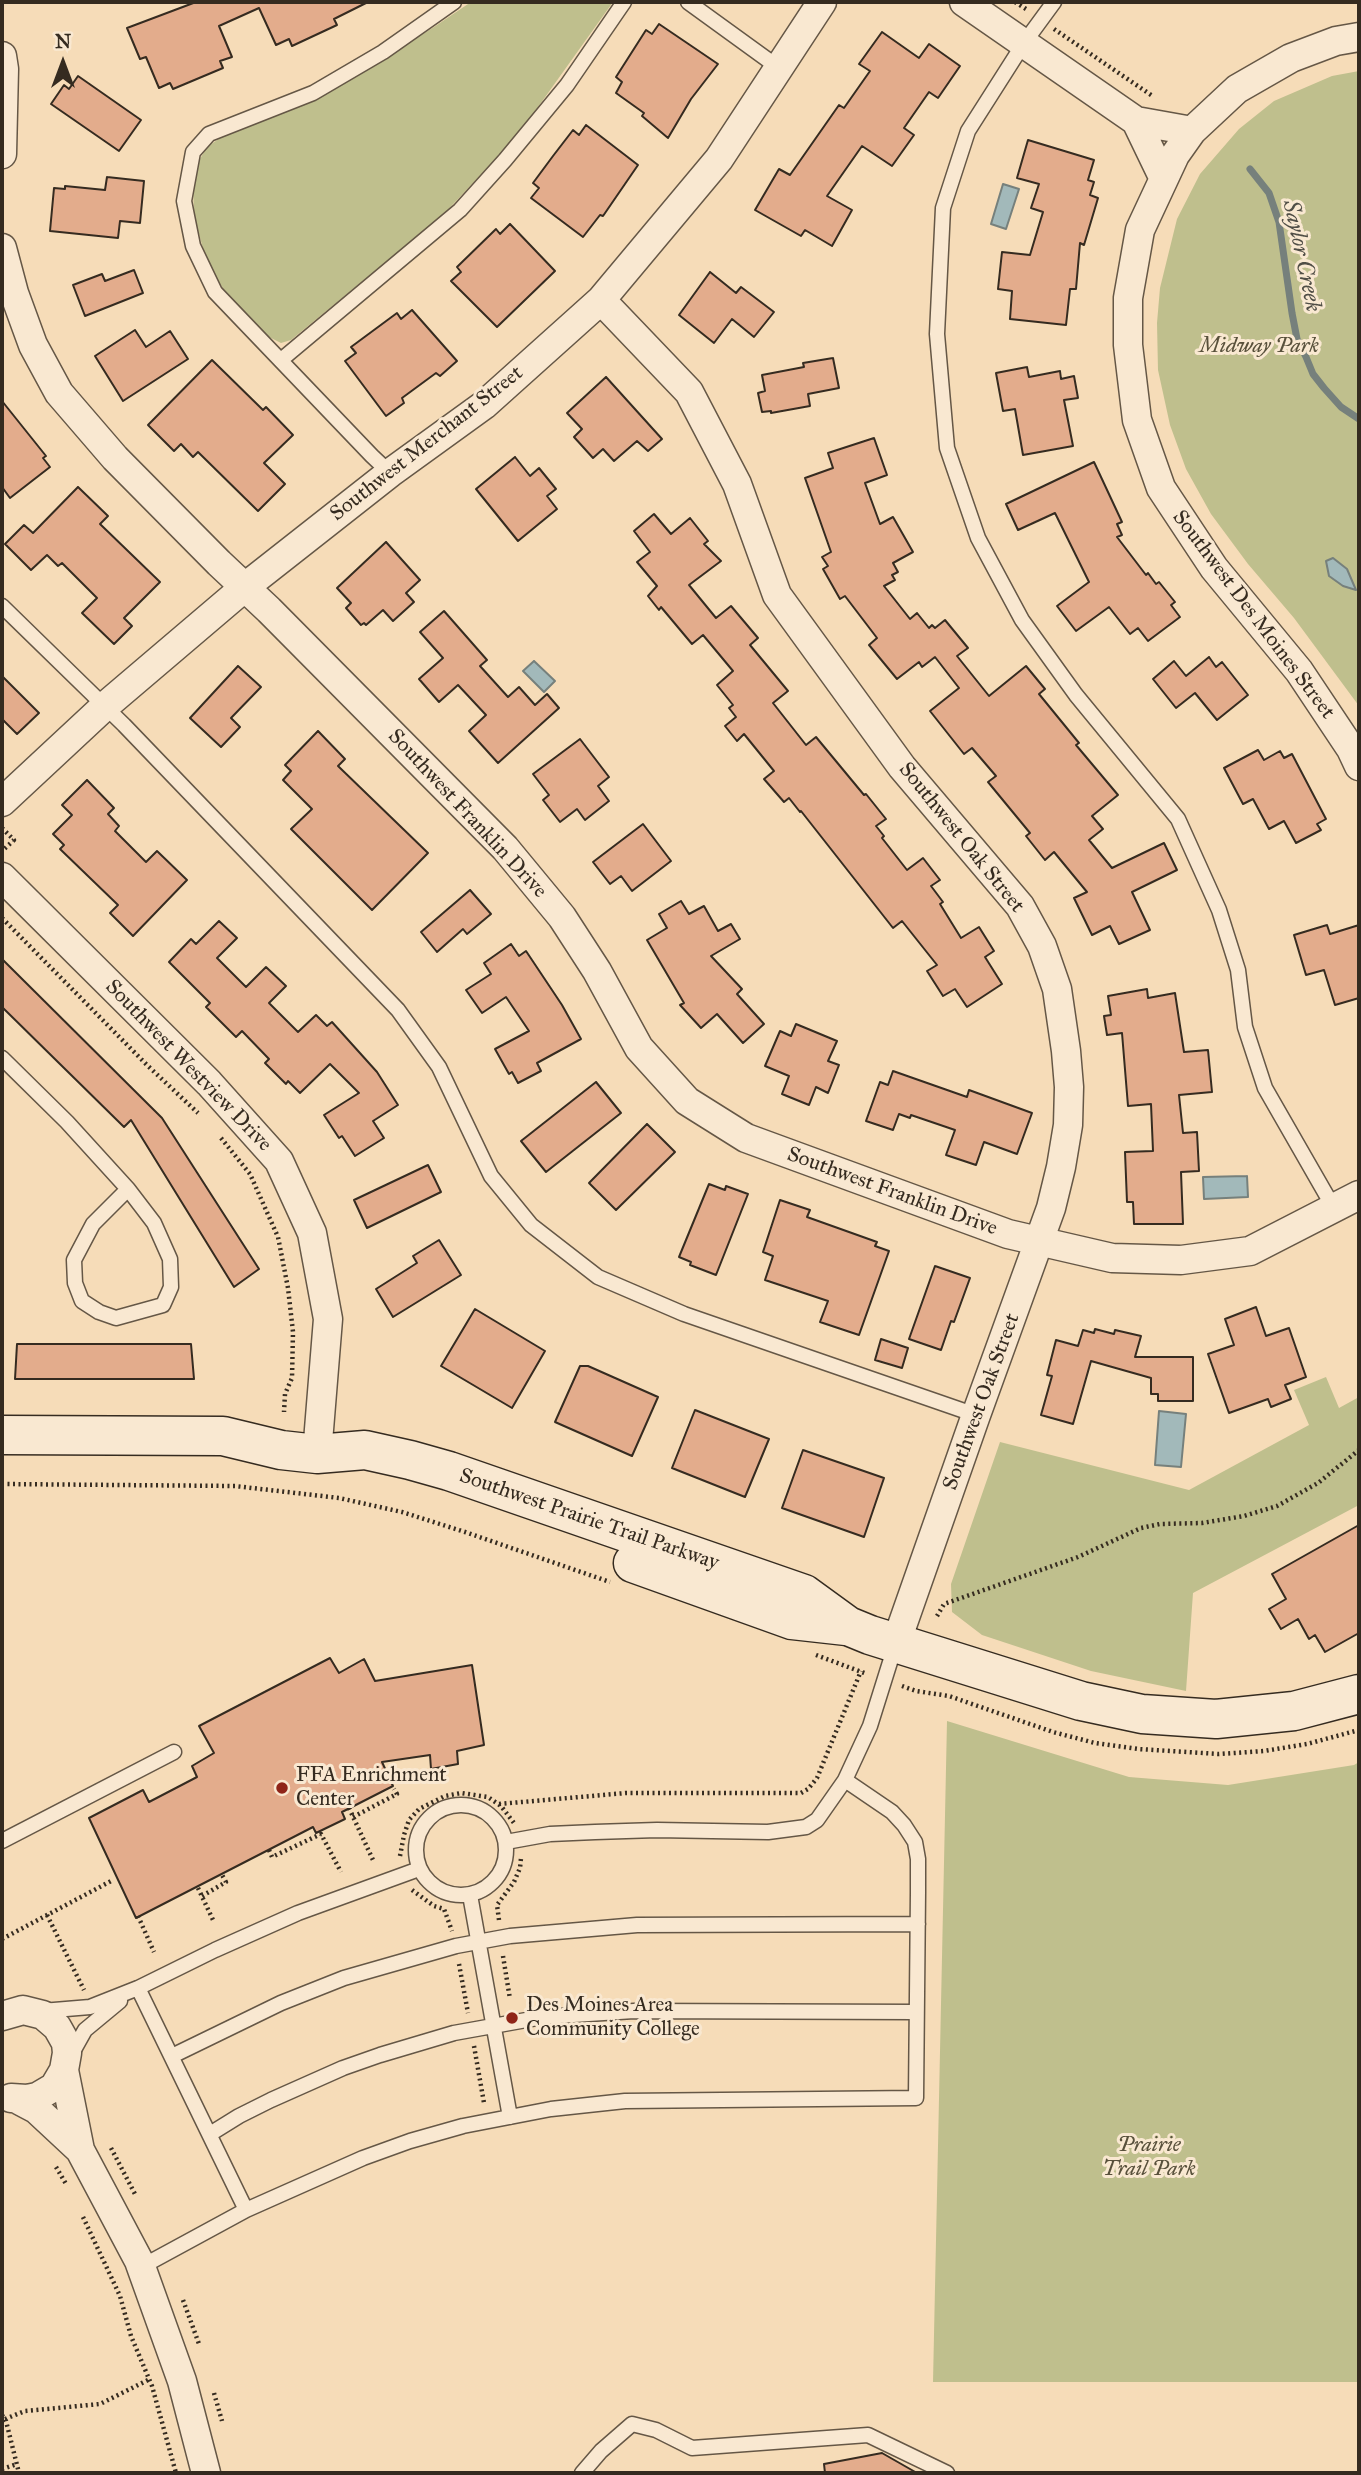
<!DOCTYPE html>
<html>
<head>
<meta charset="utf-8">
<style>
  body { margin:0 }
  #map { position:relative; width:1361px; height:2475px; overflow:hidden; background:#f6dcb8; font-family:"IM FELL Great Primer",serif }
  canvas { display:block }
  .frame { position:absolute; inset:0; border:4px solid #352b20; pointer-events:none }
  .north { position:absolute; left:28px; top:28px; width:70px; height:70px; -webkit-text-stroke:5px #f9e8d1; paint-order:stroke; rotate:0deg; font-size:19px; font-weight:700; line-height:28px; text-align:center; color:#352b20 }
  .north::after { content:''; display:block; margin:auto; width:24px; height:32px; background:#352b20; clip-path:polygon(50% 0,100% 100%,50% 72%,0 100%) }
</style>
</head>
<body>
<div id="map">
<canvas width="1361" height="2475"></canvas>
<div class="frame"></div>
<div class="north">N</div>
</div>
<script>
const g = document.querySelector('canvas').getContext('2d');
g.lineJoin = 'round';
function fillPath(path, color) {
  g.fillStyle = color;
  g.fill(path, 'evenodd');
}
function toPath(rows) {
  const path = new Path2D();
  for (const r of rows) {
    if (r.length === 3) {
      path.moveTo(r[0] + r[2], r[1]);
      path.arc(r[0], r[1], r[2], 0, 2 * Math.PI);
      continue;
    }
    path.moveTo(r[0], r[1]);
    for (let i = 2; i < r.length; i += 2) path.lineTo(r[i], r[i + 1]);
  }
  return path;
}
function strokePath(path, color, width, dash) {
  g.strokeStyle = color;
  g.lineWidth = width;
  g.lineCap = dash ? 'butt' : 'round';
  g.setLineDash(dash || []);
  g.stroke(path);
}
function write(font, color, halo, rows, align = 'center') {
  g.font = font + ' "IM FELL Great Primer",serif';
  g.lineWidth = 6;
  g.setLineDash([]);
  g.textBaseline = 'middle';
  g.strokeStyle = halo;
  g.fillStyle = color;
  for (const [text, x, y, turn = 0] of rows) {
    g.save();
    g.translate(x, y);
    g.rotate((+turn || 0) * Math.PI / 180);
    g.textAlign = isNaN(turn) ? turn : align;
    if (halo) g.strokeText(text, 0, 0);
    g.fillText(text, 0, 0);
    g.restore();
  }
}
fillPath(toPath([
  [471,2,613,2,518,135,443,215,291,340,281,343,269,337,228,296,213,273,204,252,194,216,193,185,197,164,207,147,223,136,323,96,434,27],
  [1359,71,1359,706,1294,618,1248,564,1211,514,1186,469,1170,425,1158,370,1157,323,1160,288,1177,219,1200,174,1239,129,1274,101,1332,76],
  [1326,1377,1339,1408,1359,1397,1359,1505,1193,1593,1186,1691,1091,1671,982,1635,952,1612,951,1584,1000,1442,1189,1490,1309,1425,1294,1390],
  [947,1721,1129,1777,1228,1785,1354,1765,1359,1762,1359,2382,933,2382]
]), '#bfbf8d');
const water = toPath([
  [1003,184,1019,189,1006,229,991,224,1003,184],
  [1333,558,1347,569,1356,590,1343,586,1329,576,1326,561,1333,558],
  [534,661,555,681,544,692,523,671,534,661],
  [1247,1176,1248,1197,1204,1199,1203,1177,1247,1176],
  [1159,1411,1186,1414,1181,1467,1155,1465,1159,1411]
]);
fillPath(water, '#a2b9ba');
strokePath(water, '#76807c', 2);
strokePath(toPath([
  [1250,169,1269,193,1279,222,1292,313,1297,339,1306,357,1313,374,1324,388,1341,407,1359,419]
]), '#76807c', 7);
const building = toPath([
  [196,2,368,2,334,19,337,25,292,46,289,39,276,45,259,8,219,26,232,57,220,61,223,68,173,89,170,83,159,88,146,57,140,59,127,28,196,2],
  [659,24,718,64,691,99,668,138,642,116,644,113,616,93,622,82,616,77,646,30,652,34,659,24],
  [882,32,919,58,929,44,960,66,938,98,929,92,904,128,914,135,892,166,862,146,827,196,852,210,832,246,805,230,801,236,755,210,779,169,790,175,839,105,844,108,870,71,859,64,882,32],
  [78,76,141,120,119,151,51,104,64,85,69,89,78,76],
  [586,125,638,165,603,216,600,215,583,237,531,198,539,188,533,183,553,156,573,130,579,135,586,125],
  [1028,140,1094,160,1088,180,1094,182,1090,195,1098,198,1084,245,1080,243,1076,289,1070,289,1066,325,1010,319,1012,291,998,289,1002,252,1030,255,1043,212,1031,208,1039,184,1017,178,1028,140],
  [107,177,144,181,140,223,120,221,118,238,50,231,54,188,65,189,65,186,105,190,107,177],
  [510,224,555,271,497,327,451,281,461,272,457,267,496,229,500,234,510,224],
  [134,270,143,293,85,316,73,285,102,274,105,281,134,270],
  [710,272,736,293,741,287,774,312,754,337,732,319,714,343,679,315,710,272],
  [412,310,457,361,440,376,436,373,402,398,404,403,386,416,345,361,356,353,351,347,397,313,401,319,412,310],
  [135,330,146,347,170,331,188,359,123,401,95,356,135,330],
  [833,358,839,388,808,394,810,406,771,413,771,411,762,412,758,393,765,391,762,375,804,367,803,363,833,358],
  [212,360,263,410,266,407,293,435,264,463,285,484,258,511,198,452,193,457,181,444,174,451,148,425,212,360],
  [1027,367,1029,377,1060,371,1061,379,1074,376,1078,398,1064,400,1073,446,1023,455,1015,409,1003,411,996,373,1027,367],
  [606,377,662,439,648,451,637,441,614,461,603,449,593,458,574,437,582,429,567,413,606,377],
  [2,401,46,456,43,458,50,467,10,498,2,487,2,401],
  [874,438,887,475,865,483,880,524,893,517,913,552,893,563,898,572,892,575,895,580,884,586,910,619,917,613,929,628,932,625,935,628,945,620,968,648,957,656,989,696,1026,666,1045,689,1039,694,1079,743,1076,745,1118,795,1092,816,1103,829,1089,840,1112,868,1164,843,1177,870,1132,892,1150,930,1119,944,1110,926,1092,935,1074,898,1087,892,1054,852,1045,860,1026,836,1030,833,988,782,996,776,972,748,964,754,930,711,959,688,935,657,922,667,919,662,897,679,869,645,877,638,845,596,840,599,823,569,828,566,822,557,831,552,805,478,833,468,828,453,874,438],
  [515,457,530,476,539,468,556,489,547,496,557,509,518,541,476,489,515,457],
  [1094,462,1122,522,1117,524,1122,535,1117,537,1146,575,1148,573,1156,584,1159,582,1175,602,1171,605,1180,617,1148,641,1138,628,1130,634,1109,607,1076,631,1057,606,1089,582,1055,513,1018,530,1006,504,1094,462],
  [78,487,108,516,100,524,160,582,124,618,132,626,114,644,82,613,97,598,62,563,58,566,47,555,31,570,5,544,24,525,33,533,78,487],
  [654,514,671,534,690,518,708,541,704,544,721,561,689,585,716,618,731,606,758,638,750,645,788,691,773,703,806,745,816,737,864,795,866,794,886,819,876,826,884,836,882,838,907,870,923,858,940,880,931,886,943,902,940,904,961,938,979,927,994,951,985,957,1002,984,967,1007,955,989,943,996,927,971,937,965,902,921,893,928,801,811,800,812,789,798,784,802,764,779,774,771,744,734,737,741,725,726,736,717,729,708,733,705,717,685,733,671,703,635,692,644,661,607,659,610,648,596,657,586,637,562,650,552,634,531,654,514],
  [386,542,420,580,406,593,414,602,393,621,383,610,366,625,364,623,361,625,346,608,351,603,337,588,386,542],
  [444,611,487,660,480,666,508,697,519,687,535,705,547,694,559,708,498,763,469,731,486,715,458,685,439,702,419,679,443,658,420,632,444,611],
  [1209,657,1216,667,1222,662,1248,695,1217,720,1195,693,1176,708,1153,679,1174,661,1186,676,1209,657],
  [238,666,261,687,231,718,240,727,221,747,190,718,238,666],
  [2,676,39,713,17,734,2,719,2,676],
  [318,731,345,759,338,766,428,853,372,910,291,829,312,809,283,780,291,771,285,765,318,731],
  [580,739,609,777,598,786,609,801,585,820,577,809,560,822,543,800,549,795,533,774,580,739],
  [1258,750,1264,760,1280,751,1284,758,1292,754,1326,819,1317,824,1321,830,1296,843,1284,821,1269,829,1253,799,1243,804,1224,768,1258,750],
  [87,780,114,808,108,814,119,826,115,831,146,862,157,851,187,880,133,936,110,913,118,905,60,849,64,845,53,834,72,815,62,805,87,780],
  [643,824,671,861,632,891,621,876,610,884,593,862,643,824],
  [470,890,491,914,467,934,463,929,437,952,421,932,470,890],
  [681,901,689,914,704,906,718,931,731,924,740,939,711,956,742,989,737,994,764,1024,743,1043,717,1014,701,1028,680,1005,684,1003,647,940,667,928,659,914,681,901],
  [219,921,237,938,217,958,246,987,266,967,286,986,269,1003,298,1032,316,1015,327,1026,332,1022,377,1072,398,1105,373,1121,384,1138,355,1156,342,1136,339,1138,324,1115,359,1093,330,1064,300,1093,288,1081,286,1084,265,1063,269,1059,242,1031,236,1037,206,1007,210,1003,169,962,191,939,196,944,219,921],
  [1327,925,1330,934,1359,925,1359,998,1335,1005,1324,970,1306,975,1294,935,1327,925],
  [511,944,519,956,526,951,562,1005,581,1039,537,1063,541,1071,518,1083,512,1072,509,1074,495,1049,529,1031,506,997,482,1013,466,990,491,974,484,963,511,944],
  [2,959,162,1118,259,1269,234,1287,131,1120,124,1127,2,1007,2,959],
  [1147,989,1148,998,1175,993,1184,1052,1208,1050,1212,1092,1179,1095,1183,1133,1197,1132,1199,1171,1181,1172,1183,1224,1134,1224,1133,1202,1127,1202,1125,1152,1153,1151,1151,1104,1128,1106,1122,1033,1107,1035,1104,1016,1111,1015,1108,996,1147,989],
  [796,1024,837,1041,828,1061,839,1065,828,1093,816,1087,809,1105,782,1094,789,1076,765,1066,780,1031,791,1036,796,1024],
  [893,1071,967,1097,969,1090,1032,1113,1017,1154,984,1142,976,1165,946,1155,955,1130,911,1115,910,1118,899,1114,893,1130,866,1121,880,1082,888,1085,893,1071],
  [596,1082,621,1113,546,1172,521,1141,596,1082],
  [647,1124,675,1152,616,1210,589,1183,647,1124],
  [428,1165,441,1192,367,1228,354,1200,428,1165],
  [709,1184,725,1190,726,1186,748,1194,716,1275,690,1265,691,1262,679,1257,709,1184],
  [780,1200,810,1210,807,1217,877,1242,875,1246,889,1251,859,1335,820,1322,828,1301,765,1280,773,1256,763,1252,780,1200],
  [439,1240,461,1275,393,1317,376,1289,417,1263,413,1256,439,1240],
  [935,1266,970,1278,954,1322,951,1321,941,1350,909,1339,935,1266],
  [1256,1307,1266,1336,1289,1328,1306,1377,1285,1385,1291,1399,1271,1407,1268,1399,1229,1413,1208,1354,1234,1345,1225,1319,1256,1307],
  [475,1309,545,1351,512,1408,441,1366,475,1309],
  [1095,1329,1114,1334,1115,1330,1141,1336,1135,1357,1193,1357,1193,1401,1158,1401,1158,1394,1151,1394,1151,1378,1091,1361,1073,1424,1041,1415,1052,1376,1047,1375,1056,1340,1078,1346,1083,1330,1094,1333,1095,1329],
  [881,1339,908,1348,902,1368,875,1360,881,1339],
  [17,1344,191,1344,194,1379,15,1379,17,1344],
  [580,1366,588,1366,658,1397,632,1456,555,1422,580,1366],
  [695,1410,769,1439,745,1497,672,1468,695,1410],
  [803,1450,884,1478,864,1537,782,1508,803,1450],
  [1359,1525,1359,1633,1325,1652,1315,1635,1309,1639,1298,1619,1281,1629,1269,1609,1286,1599,1272,1574,1359,1525],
  [330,1658,339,1673,364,1659,375,1681,472,1665,484,1745,457,1751,458,1764,431,1769,430,1755,382,1762,393,1786,342,1812,345,1819,316,1833,313,1827,136,1918,89,1818,143,1790,149,1802,197,1777,192,1766,214,1753,199,1726,330,1658],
  [882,2453,917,2473,825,2473,824,2464,882,2453]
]);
fillPath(building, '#e3ac8c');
strokePath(building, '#352b20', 2);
const lane = toPath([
  [688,2,779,68],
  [1054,2,1024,43,968,131,943,208,937,334,947,448,978,538,1022,620,1076,695,1178,819,1219,910,1238,970,1245,1027,1265,1088,1335,1210],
  [281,360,460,210,505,160,567,85,624,2],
  [390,473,372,456,215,292,193,246,184,201,193,152,209,134,313,93,383,52,454,2],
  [2,606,124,725,398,1010,439,1067,491,1176,531,1225,598,1277,684,1314,976,1415],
  [2,1058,67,1122,128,1189,154,1223,170,1259,171,1287,163,1305,116,1318,99,1312,82,1301,75,1283,74,1260,93,1224,128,1189],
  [461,1850,45],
  [2,1841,174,1752],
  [506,1842,550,1834,595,1832,657,1830,768,1832,806,1827,817,1820,845,1780,870,1726,896,1643],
  [470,1895,510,2117],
  [138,1988,246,2210,363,2158,410,2141,463,2126,551,2109,625,2101,916,2098,918,1892,918,1859,915,1842,904,1825,892,1812,845,1780],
  [42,2011,90,2007,138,1988,215,1950,298,1913,419,1869],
  [71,2055,85,2030,120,2001],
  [172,2056,281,2003,344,1978,456,1946,510,1936,637,1925,918,1924],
  [210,2134,239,2116,271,2100,343,2068,380,2055,454,2033,543,2017,634,2011,916,2012],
  [141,2267,246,2210],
  [582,2473,601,2451,632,2424,656,2430,692,2448,868,2435,947,2473]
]);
const street = toPath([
  [964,2,1136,121],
  [1359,37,1336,41,1291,58,1237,89,1192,131,1175,155,1140,230,1128,298,1128,345,1137,420,1161,488,1214,568,1299,671,1351,749,1359,766],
  [2,56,4,69,2,154],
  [1163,177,1136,121,1192,131],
  [2,248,14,293,33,345,59,393,115,458,219,563,269,610,505,848,562,917,597,971,639,1048,687,1101,746,1138,1008,1234,1112,1258,1181,1260,1250,1251,1359,1195],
  [601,300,689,392,737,484,777,595,902,767,1020,906,1042,946,1057,989,1066,1051,1069,1087,1068,1125,1061,1167,1051,1208,976,1415,896,1643],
  [2,802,104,707,245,587,390,473,484,405,601,300,719,159,822,2],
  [2,877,209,1083,279,1161,312,1233,328,1319,317,1454],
  [2,2016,23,2010,43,2015,57,2027,66,2043,67,2053,64,2070,54,2087,37,2097,27,2099,11,2098],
  [64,2070,80,2150],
  [17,2099,36,2109,80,2150,139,2261,182,2381,206,2473]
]);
const secondary = toPath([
  [2,1435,223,1436,281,1450,317,1454,365,1450,410,1460,449,1471,804,1594,848,1626,870,1635,1081,1701,1142,1714,1216,1719,1294,1711,1359,1694],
  [633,1563,792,1620,846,1626]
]);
strokePath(lane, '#655746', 17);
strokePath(street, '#655746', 31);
strokePath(secondary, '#352b20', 41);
strokePath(toPath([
  [1015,2,1026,9],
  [1054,29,1154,97],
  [2,828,14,840,2,851],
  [2,918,148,1066,198,1113],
  [221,1138,250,1174,278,1237,288,1288,293,1332,292,1378,285,1394,284,1412],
  [2,1484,235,1486,339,1498,402,1512,465,1532,610,1582],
  [937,1616,944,1604,1078,1557,1141,1528,1160,1524,1202,1523,1244,1516,1277,1506,1318,1483,1359,1450],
  [816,1655,867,1674],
  [902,1686,916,1691,949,1696,1053,1732,1095,1743,1138,1749,1219,1754,1264,1751,1307,1744,1359,1730],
  [499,1804,626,1793,801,1793,808,1789,817,1778,861,1671],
  [349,1808,373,1860],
  [353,1817,397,1794,394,1789],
  [269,1850,272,1857,321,1834,341,1872],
  [400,1856,404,1835,409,1820,419,1809,445,1796,461,1793,488,1797,501,1806,514,1823],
  [198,1888,214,1922],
  [412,1890,434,1906,444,1909,452,1931],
  [202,1896,226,1882,222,1875],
  [47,1915,84,1990],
  [138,1916,154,1952],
  [499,1920,497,1905,514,1882,520,1868,521,1858],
  [2,1939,113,1880],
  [503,1956,510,1999],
  [459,1964,468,2013],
  [474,2046,484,2103],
  [111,2148,136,2196],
  [56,2167,66,2184],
  [83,2217,120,2296,131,2336,152,2386,176,2473],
  [183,2300,199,2344],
  [214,2393,222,2421],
  [2,2415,6,2421,19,2473],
  [5,2419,25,2411,100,2404,150,2379],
  [2,2469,17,2464]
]), '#352b20', 4.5, [2, 3.5]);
strokePath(lane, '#f9e8d1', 14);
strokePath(street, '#f9e8d1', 28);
strokePath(secondary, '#f9e8d1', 38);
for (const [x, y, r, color] of [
  [282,1788,7,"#8f2418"],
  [512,2018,7,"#8f2418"]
]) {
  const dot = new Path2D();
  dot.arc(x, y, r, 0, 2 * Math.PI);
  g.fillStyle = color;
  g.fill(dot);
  strokePath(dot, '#f9e8d1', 2.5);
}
write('italic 21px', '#58503b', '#f9e8d1', [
  ["Midway Park",1259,347],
  ["Prairie",1149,2146],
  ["Trail Park",1149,2170]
]);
write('21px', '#352b20', '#f9e8d1', [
  ["Southwest Merchant Street",427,444,-38],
  ["Southwest Des Moines Street",1253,615,53],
  ["Southwest Franklin Drive",467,814,47],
  ["Southwest Oak Street",961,838,51],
  ["Southwest Westview Drive",188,1066,46],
  ["Southwest Franklin Drive",892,1192,20],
  ["Southwest Oak Street",982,1402,-70],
  ["Southwest Prairie Trail Parkway",589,1520,19]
]);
write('21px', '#352b20', '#f9e8d1', [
  ["FFA Enrichment",296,1776],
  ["Center",296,1800],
  ["Des Moines Area",526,2006],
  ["Community College",526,2030]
], 'left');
write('italic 23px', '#504e46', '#f9e8d1', [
  ["Saylor Creek",1301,256,78]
]);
</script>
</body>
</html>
